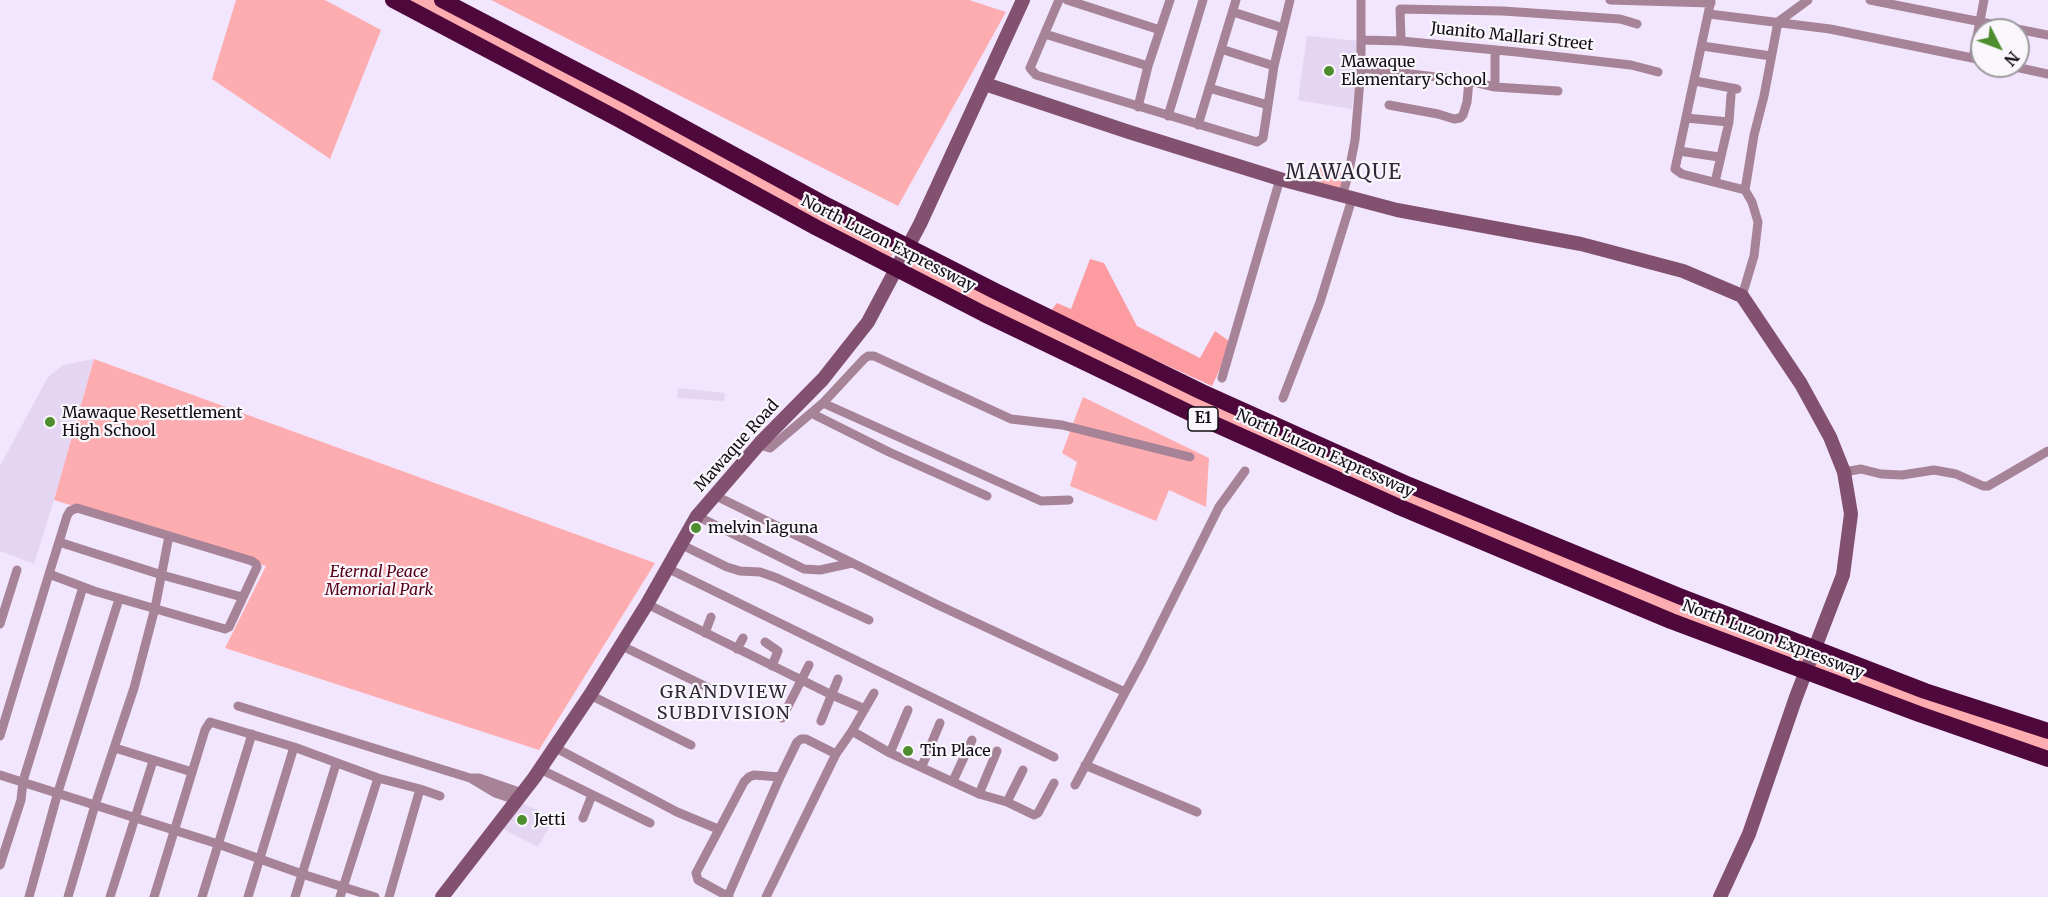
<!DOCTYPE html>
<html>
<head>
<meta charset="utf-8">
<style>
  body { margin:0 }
  #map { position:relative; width:2048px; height:897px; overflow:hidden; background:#f2e5fe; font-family:Merriweather,serif }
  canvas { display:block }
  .north { position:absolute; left:1970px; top:18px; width:60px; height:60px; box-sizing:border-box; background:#f9f7fc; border:2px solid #9d9aa0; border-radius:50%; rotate:132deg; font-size:16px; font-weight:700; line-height:24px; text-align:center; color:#120e16 }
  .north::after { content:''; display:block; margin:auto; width:21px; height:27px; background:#4e8d2e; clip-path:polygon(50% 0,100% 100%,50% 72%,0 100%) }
</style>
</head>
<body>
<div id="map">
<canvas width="2048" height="897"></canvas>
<div class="north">N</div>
</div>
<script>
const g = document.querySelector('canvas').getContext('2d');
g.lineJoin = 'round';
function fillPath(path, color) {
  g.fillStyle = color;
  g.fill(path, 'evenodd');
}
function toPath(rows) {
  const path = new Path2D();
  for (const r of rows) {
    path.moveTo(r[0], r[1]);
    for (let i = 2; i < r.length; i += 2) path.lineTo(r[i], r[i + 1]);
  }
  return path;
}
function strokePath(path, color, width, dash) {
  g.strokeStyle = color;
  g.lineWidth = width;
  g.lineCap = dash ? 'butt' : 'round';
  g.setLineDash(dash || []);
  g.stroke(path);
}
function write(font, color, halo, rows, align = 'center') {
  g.font = font + ' Merriweather,serif';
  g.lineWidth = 4.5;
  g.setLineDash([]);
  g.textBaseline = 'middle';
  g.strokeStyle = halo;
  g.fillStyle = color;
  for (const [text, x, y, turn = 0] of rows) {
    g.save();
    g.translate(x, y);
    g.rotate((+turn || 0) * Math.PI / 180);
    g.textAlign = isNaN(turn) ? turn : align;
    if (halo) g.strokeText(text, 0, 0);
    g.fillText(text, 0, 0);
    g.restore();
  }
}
fillPath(toPath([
  [1307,36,1360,41,1352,109,1298,100],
  [94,359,54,500,34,564,0,551,0,466,48,377,63,365],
  [678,388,725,393,724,401,677,398],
  [520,802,554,818,538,847,501,828]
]), '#e4d5f3');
fillPath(toPath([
  [236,0,325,0,381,30,330,159,212,79],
  [407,0,434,0,898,245,890,259],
  [491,0,969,0,1006,12,898,206],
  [1312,165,1344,174,1339,194,1306,185],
  [908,251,1646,591,1805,653,1800,665,1641,602,1302,459,900,265],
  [94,359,655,563,539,750,225,648,266,566,54,500],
  [1083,397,1209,458,1206,507,1169,490,1156,521,1070,486,1077,462,1062,453],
  [1816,657,2048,737,2048,751,1811,669]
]), '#fdadb0');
fillPath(toPath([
  [1090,259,1104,263,1137,326,1200,358,1215,331,1232,343,1212,386,1050,312,1057,303,1071,309]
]), '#fc9ca0');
strokePath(toPath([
  [1059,0,1030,68,1036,75,1257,142,1263,138,1274,66,1290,0],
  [1067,0,1160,30],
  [1610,0,1711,3],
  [1711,0,1675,169,1682,174,1745,190],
  [1870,0,2048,35],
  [1233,12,1283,28],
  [1709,14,1830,29,1982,60],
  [1045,34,1148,66],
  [1362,40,1401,41,1517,52,1631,65,1658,72],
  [1401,41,1400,9,1503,11,1620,19,1637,24],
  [1702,46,1771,56],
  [1221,49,1274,66],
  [1495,50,1495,87],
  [1973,58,1984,0],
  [2011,66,2048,74],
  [1361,68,1469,81,1495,87,1558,91],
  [1695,81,1737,89],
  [1209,88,1268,105],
  [1389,105,1438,114,1454,119,1460,118,1463,115,1467,102,1469,81],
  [1138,107,1148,66,1170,0],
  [1168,116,1203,0],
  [1686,118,1729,122],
  [1198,125,1236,0],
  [1679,151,1719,157],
  [1715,182,1729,122,1731,95],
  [1342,196,1348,176,1355,140,1361,68,1361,0],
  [1742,296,1754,256,1758,222,1752,202,1745,190,1754,135,1764,96,1778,22,1808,0],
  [1222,378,1280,179],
  [1283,398,1320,302,1352,199],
  [823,403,1041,501,1069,500],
  [811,413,889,452,987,496],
  [760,443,763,446,770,448,823,403,864,359,868,356,874,356,1011,419,1062,425,1190,457],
  [1844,472,1861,469,1881,474,1902,475,1934,470,1956,474,1983,486,1988,486,2048,451],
  [714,495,938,605,1125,692],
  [697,516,804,569,820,570,852,563],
  [59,542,162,575,242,597],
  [680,544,727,567,740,571,760,572,777,578,869,620],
  [667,568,1054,757],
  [647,604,832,695,865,709],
  [0,624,17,570],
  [705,633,711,617],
  [765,642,778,651,772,666],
  [622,646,711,689],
  [737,649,743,638],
  [590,695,691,745],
  [238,706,470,778,495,793,516,800],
  [782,718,809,665],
  [821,721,838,679],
  [852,731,890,753,979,794,1007,802,1034,815,1038,813,1054,783],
  [0,736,49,574,67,516,70,511,77,508,252,561,256,564,257,567,229,627,225,629,94,591,49,574],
  [554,747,677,812,718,829],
  [115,748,192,772],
  [890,753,908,710],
  [1085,765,1197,812],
  [922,766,940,723],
  [540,769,650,823],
  [0,775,218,844,302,874,375,897],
  [470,778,479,778,522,793],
  [953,781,972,740],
  [1075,785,1142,661,1219,507,1245,471],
  [420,789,440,796],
  [979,794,997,751],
  [1007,802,1023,770],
  [583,818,592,795],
  [0,865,21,800,23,781,83,587],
  [728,896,780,777,797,742,801,739,806,739,836,754],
  [29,897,58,792,119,599],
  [68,897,95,805,134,688,155,608,169,536],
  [110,897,153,761],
  [154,897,205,730,210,722,294,747,378,778,420,789,389,897],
  [202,897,252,734],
  [248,897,294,747],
  [295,897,336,764],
  [340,897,378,778],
  [729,897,698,880,696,873,744,782,749,777,754,775,780,777],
  [766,897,836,754,852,731,874,693]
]), '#a68397', 9);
strokePath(toPath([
  [985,84,1129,132,1280,179,1397,210,1581,244,1683,271,1742,296,1801,384,1830,437,1844,472,1851,514,1843,575,1796,697,1749,834,1720,897],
  [442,897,534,778,590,695,647,604,697,516,760,443,823,379,868,322,920,224,1023,0]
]), '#82516f', 14);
strokePath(toPath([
  [393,0,618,119,817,228,984,314,1190,413,1397,506,1671,621,1919,714,2048,759],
  [442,0,630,98,828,206,995,291,1202,392,1409,485,1679,596,1925,691,2048,731]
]), '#4f083b', 16);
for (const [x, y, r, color] of [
  [1329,71,6,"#4e8d2e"],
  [50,422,6,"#4e8d2e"],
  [696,528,6,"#4e8d2e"],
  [908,751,6,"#4e8d2e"],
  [522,820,6,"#4e8d2e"]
]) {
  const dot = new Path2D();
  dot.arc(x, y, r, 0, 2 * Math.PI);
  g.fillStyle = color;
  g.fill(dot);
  strokePath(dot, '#f9f7fc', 2);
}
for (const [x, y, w] of [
  [1203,419,30]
]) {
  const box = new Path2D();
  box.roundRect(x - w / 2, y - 12, w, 24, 4.5);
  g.fillStyle = '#f9f7fc';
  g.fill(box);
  strokePath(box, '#120e16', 1.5);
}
write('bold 15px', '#120e16', null, [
  ["E1",1203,419]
]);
write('16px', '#120e16', '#f9f7fc', [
  ["Juanito Mallari Street",1512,37,6],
  ["North Luzon Expressway",888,244,27],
  ["Mawaque Road",737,446,-48],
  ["North Luzon Expressway",1325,454,24],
  ["North Luzon Expressway",1773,640,21]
]);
write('16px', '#120e16', '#f9f7fc', [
  ["Mawaque",1341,62],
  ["Elementary School",1341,80],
  ["Mawaque Resettlement",62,413],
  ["High School",62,431],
  ["melvin laguna",708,528],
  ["Tin Place",920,751],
  ["Jetti",534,820]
], 'left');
write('italic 16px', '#570015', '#f9f7fc', [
  ["Eternal Peace",379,572],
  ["Memorial Park",379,590]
]);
g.letterSpacing = '1.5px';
write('18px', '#2f2638', '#f9f7fc', [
  ["GRANDVIEW",724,693],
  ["SUBDIVISION",724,714]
]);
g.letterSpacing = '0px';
g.letterSpacing = '1.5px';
write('20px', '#2f2638', '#f9f7fc', [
  ["MAWAQUE",1344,173]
]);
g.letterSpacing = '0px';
</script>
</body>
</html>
